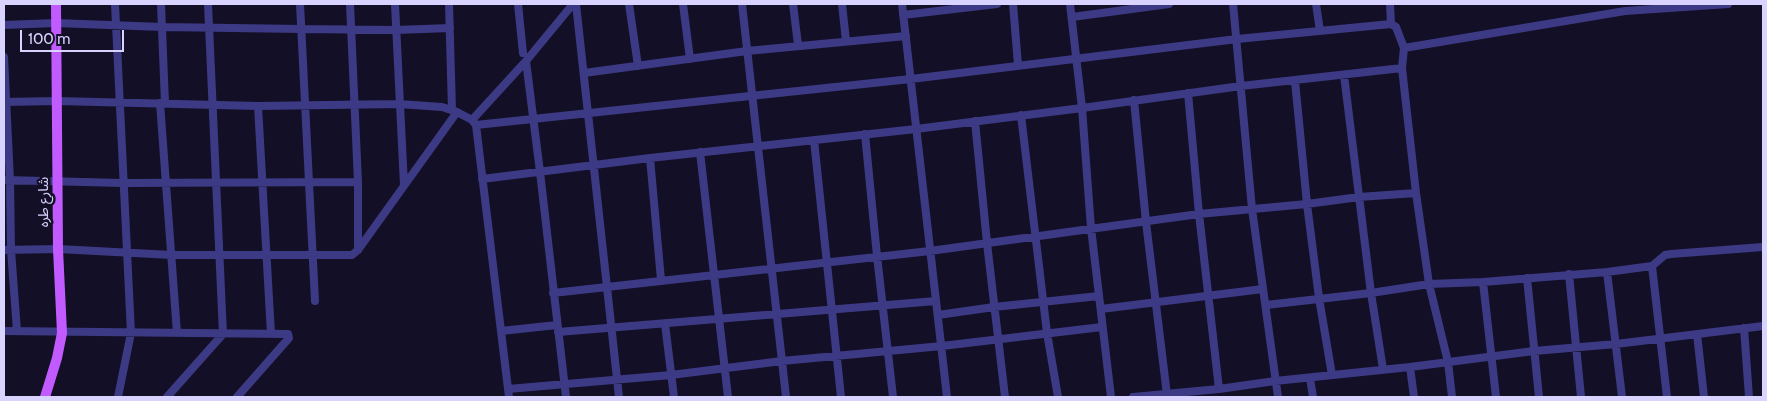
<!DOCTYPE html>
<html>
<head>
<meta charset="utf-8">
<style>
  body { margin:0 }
  #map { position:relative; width:1767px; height:401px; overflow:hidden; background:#130f26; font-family:Cabin,sans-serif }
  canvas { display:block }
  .frame { position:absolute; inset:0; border:5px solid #d9d4ff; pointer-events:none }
  .scale { position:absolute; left:20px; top:30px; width:104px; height:22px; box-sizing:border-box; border:2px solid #d9d4ff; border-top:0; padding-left:6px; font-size:15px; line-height:18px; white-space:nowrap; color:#d9d4ff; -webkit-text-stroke:4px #130f26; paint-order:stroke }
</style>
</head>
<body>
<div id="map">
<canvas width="1767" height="401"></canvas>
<div class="frame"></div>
<div class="scale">100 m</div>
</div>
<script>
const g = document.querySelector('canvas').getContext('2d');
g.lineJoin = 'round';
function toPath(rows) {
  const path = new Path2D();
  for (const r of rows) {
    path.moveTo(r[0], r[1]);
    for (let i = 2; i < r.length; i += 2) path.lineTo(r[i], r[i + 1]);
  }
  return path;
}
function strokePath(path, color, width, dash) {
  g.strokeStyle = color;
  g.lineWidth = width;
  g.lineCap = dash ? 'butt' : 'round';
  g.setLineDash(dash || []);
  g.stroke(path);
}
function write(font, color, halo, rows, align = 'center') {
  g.font = font + ' Cabin,"Noto Sans Arabic",sans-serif';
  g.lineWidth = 5;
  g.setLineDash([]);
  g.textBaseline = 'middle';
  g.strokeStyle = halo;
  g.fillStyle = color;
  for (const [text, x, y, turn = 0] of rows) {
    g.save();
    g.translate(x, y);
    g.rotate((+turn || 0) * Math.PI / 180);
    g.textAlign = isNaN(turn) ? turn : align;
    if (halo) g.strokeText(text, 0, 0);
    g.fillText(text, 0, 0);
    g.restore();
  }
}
strokePath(toPath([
  [115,4,131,333,118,397],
  [161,4,165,103],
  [300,4,315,301],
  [350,4,358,182,358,250],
  [395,4,404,185],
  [449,4,452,110],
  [518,4,523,53],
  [576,4,619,397],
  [629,4,638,66],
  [683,4,690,59],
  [742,4,786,397],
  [793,4,798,45],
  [842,4,846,41],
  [902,4,947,397],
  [1013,4,1018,65],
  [1070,4,1082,108,1091,228,1111,397],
  [1233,4,1252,209,1278,397],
  [1316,4,1320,31],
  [1390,4,1391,24],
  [903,15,997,4],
  [1072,17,1169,4],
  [4,25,56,23,162,27,302,29,396,30,450,28],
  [1404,48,1625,11,1728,4],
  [4,57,10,180,11,250,17,331],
  [526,61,540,172,566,397],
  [584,73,747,51,906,36],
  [1344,75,1371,293,1383,369],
  [1295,81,1307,204,1319,298,1332,375],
  [1188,93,1199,214,1219,389],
  [1134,100,1146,222,1167,395],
  [4,102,57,101,258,106,399,104,442,107,457,112,472,120,476,125,509,397],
  [160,103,177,333],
  [258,106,271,334],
  [1021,115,1047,333,1058,397],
  [472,120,526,61,573,4],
  [975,121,987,243,1005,397],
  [476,125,911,79,1237,39,1391,24,1396,27,1404,48,1402,68,1416,193,1429,284,1448,362,1452,397],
  [865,134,877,256,893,397],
  [814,140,841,397],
  [700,152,728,397],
  [650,158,661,280],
  [482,179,650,158,916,129,1082,108,1241,86,1402,68],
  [4,180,123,183,358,182],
  [4,250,58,249,172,255,352,255,358,250,457,112],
  [1652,266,1667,397],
  [1607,272,1622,397],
  [1569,274,1581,397],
  [1527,278,1539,397],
  [1483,282,1496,397],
  [553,293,930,251,1199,214,1307,204,1359,197,1416,193],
  [1266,305,1371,293,1429,284,1483,282,1607,272,1652,266,1665,255,1671,254,1763,247],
  [1101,309,1263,289],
  [938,315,994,307,1099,296],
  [665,324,674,397],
  [1744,328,1749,397],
  [4,331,288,334,289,338,237,397],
  [501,331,557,325],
  [558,332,936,301],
  [1697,334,1704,397],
  [1410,367,1414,397],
  [1310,378,1313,397],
  [508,389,671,375,782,361,942,346,1102,327],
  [167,397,223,334,208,4],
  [1133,397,1219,389,1275,381,1410,367,1534,351,1616,344,1763,326]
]), '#3d3a85', 8);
strokePath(toPath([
  [45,397,57,358,62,333,58,249,56,4]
]), '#c25bff', 10);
write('14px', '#d9d4ff', '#130f26', [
  ["شارع طره",44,202,-90]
]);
</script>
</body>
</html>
